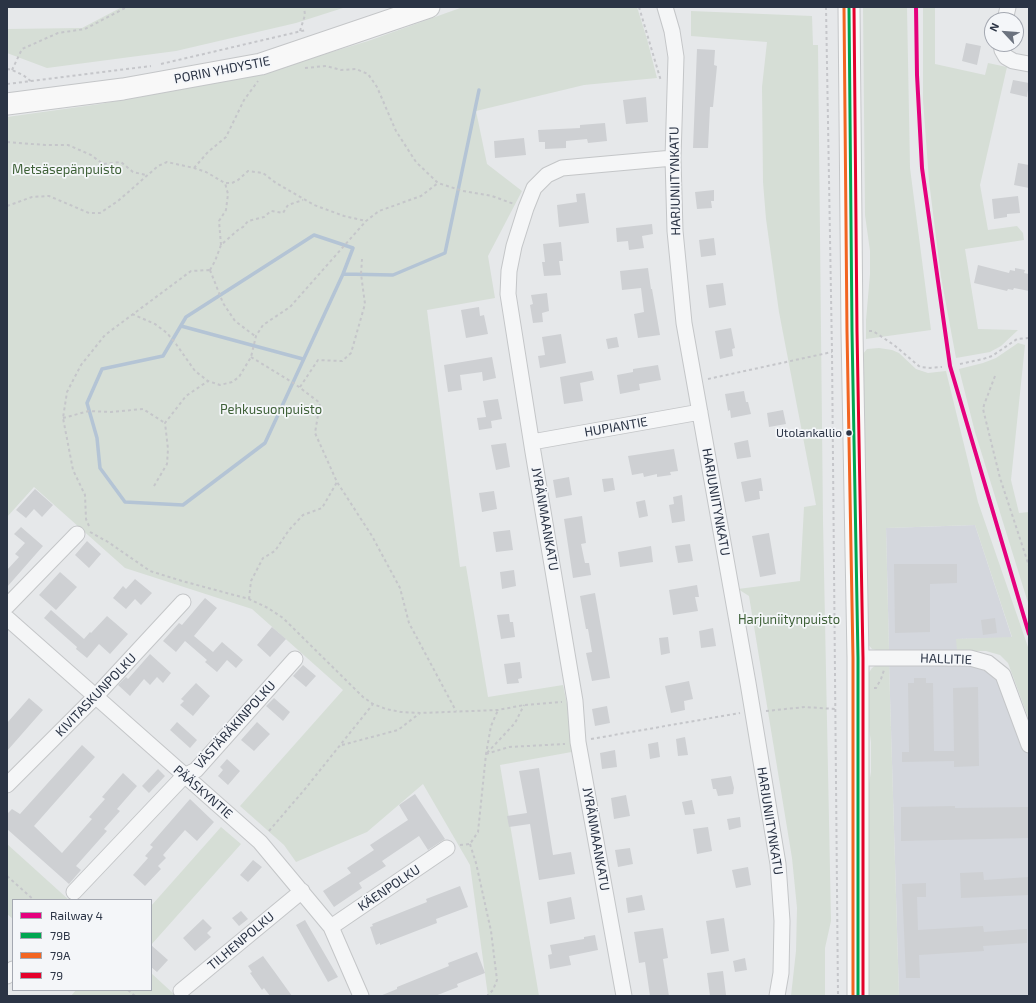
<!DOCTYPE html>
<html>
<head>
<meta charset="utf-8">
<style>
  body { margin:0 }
  #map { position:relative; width:1036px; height:1003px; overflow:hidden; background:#e6e8ea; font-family:"Exo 2",sans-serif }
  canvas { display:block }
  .frame { position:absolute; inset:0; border:8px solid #2b3445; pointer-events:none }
  .legend { position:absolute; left:12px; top:899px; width:140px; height:92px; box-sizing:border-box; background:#f4f6f9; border:1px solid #a4a8b1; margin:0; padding:5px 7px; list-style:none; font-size:12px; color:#2b3445 }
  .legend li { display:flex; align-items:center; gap:8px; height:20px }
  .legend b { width:20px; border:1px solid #a4a8b1 }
  .north { position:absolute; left:984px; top:12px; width:40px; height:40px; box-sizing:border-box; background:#f4f6f9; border:1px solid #a4a8b1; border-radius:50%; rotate:296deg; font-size:11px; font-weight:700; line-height:16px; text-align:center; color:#2b3445 }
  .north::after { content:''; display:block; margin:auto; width:14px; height:18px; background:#6c737f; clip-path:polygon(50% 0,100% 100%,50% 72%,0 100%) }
</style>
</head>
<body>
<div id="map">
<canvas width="1036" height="1003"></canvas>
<div class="frame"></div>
<ul class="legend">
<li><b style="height:5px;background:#e5007d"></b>Railway 4</li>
<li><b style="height:5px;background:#00a651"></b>79B</li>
<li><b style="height:5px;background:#f26522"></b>79A</li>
<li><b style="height:5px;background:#e4002b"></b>79</li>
</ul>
<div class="north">N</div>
</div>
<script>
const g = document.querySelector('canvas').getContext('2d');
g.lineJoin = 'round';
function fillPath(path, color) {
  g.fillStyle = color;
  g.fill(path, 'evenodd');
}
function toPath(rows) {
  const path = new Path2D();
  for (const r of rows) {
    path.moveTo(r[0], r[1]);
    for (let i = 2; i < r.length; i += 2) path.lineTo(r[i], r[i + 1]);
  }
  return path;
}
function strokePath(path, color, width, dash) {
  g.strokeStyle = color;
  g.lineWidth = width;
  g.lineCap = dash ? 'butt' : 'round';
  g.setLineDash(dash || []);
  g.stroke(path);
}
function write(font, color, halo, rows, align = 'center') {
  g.font = font + ' "Exo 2",sans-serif';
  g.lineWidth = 3.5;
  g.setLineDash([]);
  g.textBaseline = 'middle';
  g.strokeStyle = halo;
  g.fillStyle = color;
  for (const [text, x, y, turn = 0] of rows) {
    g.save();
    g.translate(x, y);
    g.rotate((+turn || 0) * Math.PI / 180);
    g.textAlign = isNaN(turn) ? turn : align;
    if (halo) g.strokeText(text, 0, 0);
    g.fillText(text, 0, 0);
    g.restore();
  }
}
fillPath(toPath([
  [975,525,1012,638,957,639,957,651,889,651,886,528],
  [889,663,963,663,977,667,987,672,1000,684,1009,698,1029,756,1029,996,899,996]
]), '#d4d7dd');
fillPath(toPath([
  [122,7,346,7,296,23,176,51,47,68,7,53,7,29,82,28],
  [463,7,637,7,647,39,657,78,584,85,476,111,487,164,522,191,488,256,495,298,427,310,460,567,466,566,488,697,563,685,577,751,500,765,539,996,488,996,470,865,423,784,367,832,296,862,284,845,240,806,343,690,252,609,125,568,34,487,7,517,7,117,100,104,255,75,368,41],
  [863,7,907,7,910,168,931,330,866,339,866,320,870,274,870,251,865,215],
  [923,7,935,7,935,64,985,75,988,63,1007,67,980,185,988,230,1017,226,1023,233,1024,240,965,249,978,329,1018,330,1001,346,990,352,956,358,941,277,929,181,923,100],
  [691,11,812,16,813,45,818,45,823,521,831,921,825,948,825,996,791,996,796,951,797,908,792,858,749,596,738,589,800,581,804,507,816,505,779,312,766,219,763,182,762,87,767,42,691,36],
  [1018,343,1025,345,1011,480,1019,513,1029,512,1029,606,975,432,959,369,983,363,996,358],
  [879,348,892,350,899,353,916,369,928,373,946,371,978,502,1029,650,1029,720,1008,663,1000,655,986,651,957,651,956,639,1012,637,975,525,886,528,889,651,880,651,872,649,867,643,862,355,867,349],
  [889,663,899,996,868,996,866,800,871,772,871,742,866,707,868,674,872,668,878,664],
  [221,827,241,844,151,945,151,906],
  [7,844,27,862,69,900,13,900,13,919,7,914],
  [151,973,176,996,71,996,76,990,151,990]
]), '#d6ded6');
strokePath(toPath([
  [343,274,353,248,314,235,186,317,163,356,102,369,87,403,97,438,100,468,125,502,183,505,265,443,343,274,393,275,445,253,479,90],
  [181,326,303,359]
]), '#b4c4d5', 3.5);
fillPath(toPath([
  [966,43,981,46,977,65,962,61],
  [697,49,715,50,714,65,717,66,713,107,710,107,708,148,693,148],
  [1013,80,1029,83,1027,97,1010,93],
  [646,97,648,122,626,124,623,100],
  [605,123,607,141,588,143,587,139,566,141,566,148,545,149,545,142,539,142,538,130,580,128,580,125],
  [524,138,526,155,495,158,494,141],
  [1018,163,1029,165,1029,188,1014,185],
  [714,190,714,201,711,201,712,208,697,209,695,192],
  [585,193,589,223,559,227,557,205,577,202,576,194],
  [1018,196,1020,213,1007,214,1007,217,994,219,992,199],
  [652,224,653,234,642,236,644,248,629,250,628,241,617,242,616,228],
  [714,238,716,255,701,257,699,240],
  [561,242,563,261,559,261,561,275,544,276,542,262,545,262,543,244],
  [978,265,1009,273,1010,270,1015,271,1015,268,1025,270,1024,273,1029,274,1029,291,1014,288,1013,290,1008,289,1007,291,974,283],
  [648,268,651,289,652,289,660,335,638,338,634,314,644,312,641,288,622,290,620,271],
  [723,283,726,305,709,308,706,285],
  [547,293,549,311,542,313,543,322,533,323,530,305,533,304,531,295],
  [479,307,480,316,484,315,488,334,466,338,461,310],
  [731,328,735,348,732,349,733,356,720,359,715,331],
  [561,334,566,363,540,368,538,356,545,355,542,337],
  [617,337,619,347,608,349,606,339],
  [492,357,496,378,483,381,482,372,460,375,462,390,448,392,444,365],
  [658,365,661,380,639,384,640,390,620,394,617,375,633,372,633,369],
  [592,371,594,380,580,383,583,401,564,404,560,377],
  [744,391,746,402,748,402,751,414,731,418,730,410,728,411,725,394],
  [498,399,502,419,491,421,492,428,479,430,477,418,486,417,483,401],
  [783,410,786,424,769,427,767,413],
  [748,440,751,457,737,459,734,443],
  [506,443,510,467,496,470,491,445],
  [674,449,678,471,670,472,671,475,657,477,657,474,644,477,643,473,632,475,628,456],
  [569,477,572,495,556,498,553,480],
  [613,478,615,490,604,492,602,479],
  [761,478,763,491,759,491,760,499,745,502,741,482],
  [35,489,53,505,42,517,34,509,26,518,16,510],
  [494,491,497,509,482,512,479,493],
  [682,495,685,521,672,523,669,505,674,504,673,497],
  [645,500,648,516,639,518,636,502],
  [582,516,586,543,581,544,585,563,589,563,591,575,573,578,564,519],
  [21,527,43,546,7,587,7,570,19,557,15,554,25,543,14,534],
  [510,530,513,550,496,552,493,532],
  [769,533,776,574,760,577,752,536],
  [87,541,101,554,89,568,75,555],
  [690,544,693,561,678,563,675,546],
  [651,546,653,562,620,567,618,552],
  [894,564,957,564,957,583,930,584,930,632,895,633],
  [514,570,516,586,502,589,500,572],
  [60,572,77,587,56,610,39,595],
  [135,579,152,593,141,605,135,599,126,609,113,598,123,586,126,589],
  [697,585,699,597,695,597,698,611,673,615,669,590],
  [595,593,610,678,592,681,586,653,592,652,588,629,586,629,580,596],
  [205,598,217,608,194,636,213,652,222,642,243,660,236,668,227,660,217,672,205,662,207,660,185,641,176,652,163,641,179,623,182,625],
  [51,610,84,639,90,632,91,633,107,616,128,634,110,654,99,644,87,658,76,649,77,647,44,618],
  [509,614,510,622,513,622,515,637,501,639,497,615],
  [995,618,997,633,983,635,981,620],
  [272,627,286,639,270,657,257,645],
  [713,628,716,646,701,648,699,631],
  [668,637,670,653,661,655,659,638],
  [150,654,171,673,163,683,157,677,150,685,144,679,130,696,118,685,126,677,128,679],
  [520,662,522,678,518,679,519,683,507,684,504,664],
  [303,665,316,676,306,687,293,676],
  [914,678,926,678,926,683,933,683,934,751,954,751,953,688,978,687,979,766,954,767,954,761,902,762,902,752,909,752,908,683,914,683],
  [689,681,693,699,684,701,685,710,671,713,665,686],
  [196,683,210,696,193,716,180,705,184,701,181,699],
  [29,698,43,710,7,751,7,723],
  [274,698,290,712,283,721,266,706],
  [607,706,610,723,595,726,592,709],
  [177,722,197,740,190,748,170,730],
  [257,722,270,734,254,751,241,740],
  [685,737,688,755,678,756,676,739],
  [658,742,660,757,650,759,648,744],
  [82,745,95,757,34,826,62,853,92,819,89,817,105,799,102,797,123,773,137,786,117,809,120,811,104,829,107,831,76,866,81,870,69,884,7,829,7,814,12,809,20,814],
  [615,750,617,767,602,769,600,753],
  [227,759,240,771,228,785,218,776,223,770,220,767],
  [539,768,553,855,571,852,575,874,539,880,530,824,509,827,507,816,527,813,519,771],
  [158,769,165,776,149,793,142,786],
  [731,776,734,788,733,794,718,796,716,789,713,789,711,779],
  [415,794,445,839,428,850,419,836,382,861,386,866,359,883,362,888,334,907,323,891,351,873,347,868,374,850,370,845,408,820,399,805],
  [626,795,630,816,614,819,611,798],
  [190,799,214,822,197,841,185,830,163,855,166,858,158,866,161,869,145,886,133,875,148,858,145,856,153,847,150,845],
  [692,800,695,814,685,815,682,802],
  [955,806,955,808,1028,807,1029,838,901,841,901,807],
  [740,817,741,827,729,830,727,819],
  [708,827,712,851,697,854,693,829],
  [630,848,633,864,618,867,615,850],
  [253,860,262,867,248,882,240,875],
  [748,867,751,885,736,888,732,870],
  [983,872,984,880,1029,877,1029,895,961,898,960,873],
  [926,883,926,897,917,897,918,930,983,926,984,932,1027,929,1027,943,983,946,984,951,919,955,920,978,906,978,902,884],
  [460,886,468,907,436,919,437,923,380,945,380,943,376,945,370,927,373,926,372,924,427,902,426,899],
  [642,895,645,910,628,913,626,898],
  [571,897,575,919,550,924,547,902],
  [241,911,248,919,239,926,232,918],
  [724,918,729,951,711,954,706,921],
  [203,919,212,928,207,933,211,937,195,951,183,938],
  [305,920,338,977,328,982,296,925],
  [663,928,668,958,663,959,669,996,650,996,645,962,639,963,634,932],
  [595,935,598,950,569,956,571,965,550,969,548,955,552,954,550,945,584,939,584,937],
  [151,945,168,960,157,972,151,967],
  [477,952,485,973,457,984,458,987,435,996,380,996,397,989,397,987,449,966,448,963],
  [263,956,274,971,292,996,270,996,264,988,262,990,250,973,252,972,248,966],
  [745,958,747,970,735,972,733,961],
  [723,971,726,995,710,996,707,973]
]), '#ced0d3');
const minor = toPath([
  [665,7,672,31,676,57,673,158,675,231,684,323,748,683,778,864,782,921,781,973,777,996],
  [1005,20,1008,7],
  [1001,44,1002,50,1006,57,1013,61,1029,64],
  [532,442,700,412],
  [7,606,77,534],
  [7,618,260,842,331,927,361,996],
  [858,658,970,658,988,663,1003,675,1029,745],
  [7,785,95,697,183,602],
  [74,892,184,776,196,770,295,659],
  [331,927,447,848],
  [7,976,13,969],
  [181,991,302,891],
  [624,996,578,742,575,701,533,452,508,294,509,271,514,246,526,208,534,188,547,175,562,168,673,158]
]);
const secondary = toPath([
  [849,7,852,331,858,658,858,996],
  [7,104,123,89,261,64,429,7]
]);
strokePath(minor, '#c4c6c8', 17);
strokePath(secondary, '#c4c6c8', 23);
strokePath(toPath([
  [639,7,661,81],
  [826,7,832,352,838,996],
  [300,31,305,15,304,7],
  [161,64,306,30],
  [305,68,326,66,341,70,356,69,368,74,377,87,396,131,416,162,438,183,463,191,492,196,514,204],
  [7,69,12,70,23,75,32,82],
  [12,70,22,49,58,33,85,29,127,7],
  [7,84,151,66],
  [7,142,45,145,68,145,91,155,103,164,121,162,133,172,146,175],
  [194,168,208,152,226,137,244,100,258,81],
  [7,206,32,197,49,196,89,213,100,213,118,201,158,166,167,162,194,168,206,172,225,183,232,183,238,180,248,171,263,173,276,183,314,205,344,216,366,221],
  [221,245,219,221,226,210,228,194,225,183],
  [210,270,215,261,221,245,238,230,243,227,248,221,264,217,271,211,283,213,288,205,303,200],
  [210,270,223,303,235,321,255,336],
  [132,314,155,324,167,333,176,344,195,371,208,381,220,385,232,382,239,377,251,357,256,336,263,325,290,307,366,221,379,211,421,196,438,183],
  [869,331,873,331,894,345,920,367,930,368,942,367],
  [251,357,295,384,320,403,315,433,337,482,372,536,400,588,409,623,456,711],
  [960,364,983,359,992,356,1017,339,1029,338],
  [995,376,984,405,983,409,1000,478,1029,566],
  [708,379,832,352],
  [300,387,318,360,342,361,351,353,365,304,361,274,362,259],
  [63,418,89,411,111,412,143,409,165,423],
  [154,486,167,464,168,449,165,423,186,396,208,381],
  [89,526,86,519,85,495,73,470,63,418,67,392,81,365,105,335,191,271,210,270],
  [90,532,108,542,150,571,182,581,249,599,268,608,283,618,363,697,373,704,386,709,401,712,420,713,498,710,524,705,562,702],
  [249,599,251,581,263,558,275,551,289,530,303,515,322,508,337,482],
  [874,688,876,688,881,679,884,670],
  [766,711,805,707,835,709],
  [591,739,740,713],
  [342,745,398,730,420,713],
  [487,753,515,723,524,705],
  [486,754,509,747,565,744],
  [269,831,305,789,373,704],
  [470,844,476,863,491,931,497,980,493,990,487,996],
  [460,845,470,844,478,832,486,754,491,726,498,710],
  [7,876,34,900],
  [128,990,135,996]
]), '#c5c6ca', 2, [3, 3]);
strokePath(minor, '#f5f6f7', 15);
strokePath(secondary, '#f8f8f8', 21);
strokePath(toPath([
  [849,7,852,331,858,658,858,996]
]), '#00a651', 3);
strokePath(toPath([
  [844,7,847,331,853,658,853,996]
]), '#f26522', 3);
strokePath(toPath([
  [854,7,857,331,863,658,863,996]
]), '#e4002b', 3);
strokePath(toPath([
  [916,7,917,75,922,168,950,366,1029,634]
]), '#e5007d', 4);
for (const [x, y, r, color] of [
  [849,433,3.5,"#2b3445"]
]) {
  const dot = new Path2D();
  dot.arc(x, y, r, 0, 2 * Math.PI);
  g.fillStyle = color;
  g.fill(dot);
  strokePath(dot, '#f4f6f9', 1.5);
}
write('12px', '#2b3445', '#f4f6f9', [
  ["Utolankallio",842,433]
], 'right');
write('13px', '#2b3445', '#f4f6f9', [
  ["PORIN YHDYSTIE",222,70,-11],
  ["HARJUNIITYNKATU",675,181,-91],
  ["HUPIANTIE",616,427,-10],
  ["HARJUNIITYNKATU",716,502,80],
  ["JYRÄNMAANKATU",545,519,80],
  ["HALLITIE",946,659,2],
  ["KIVITASKUNPOLKU",96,695,-46],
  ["VÄSTÄRÄKINPOLKU",235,725,-48],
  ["PÄÄSKYNTIE",203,792,41],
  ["HARJUNIITYNKATU",770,821,81],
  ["JYRÄNMAANKATU",596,839,80],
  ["KÄENPOLKU",389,888,-34],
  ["TILHENPOLKU",241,941,-40]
]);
write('13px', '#3f6138', '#f4f6f9', [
  ["Metsäsepänpuisto",67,170],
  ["Pehkusuonpuisto",271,410],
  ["Harjuniitynpuisto",789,620]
]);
</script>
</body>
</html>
